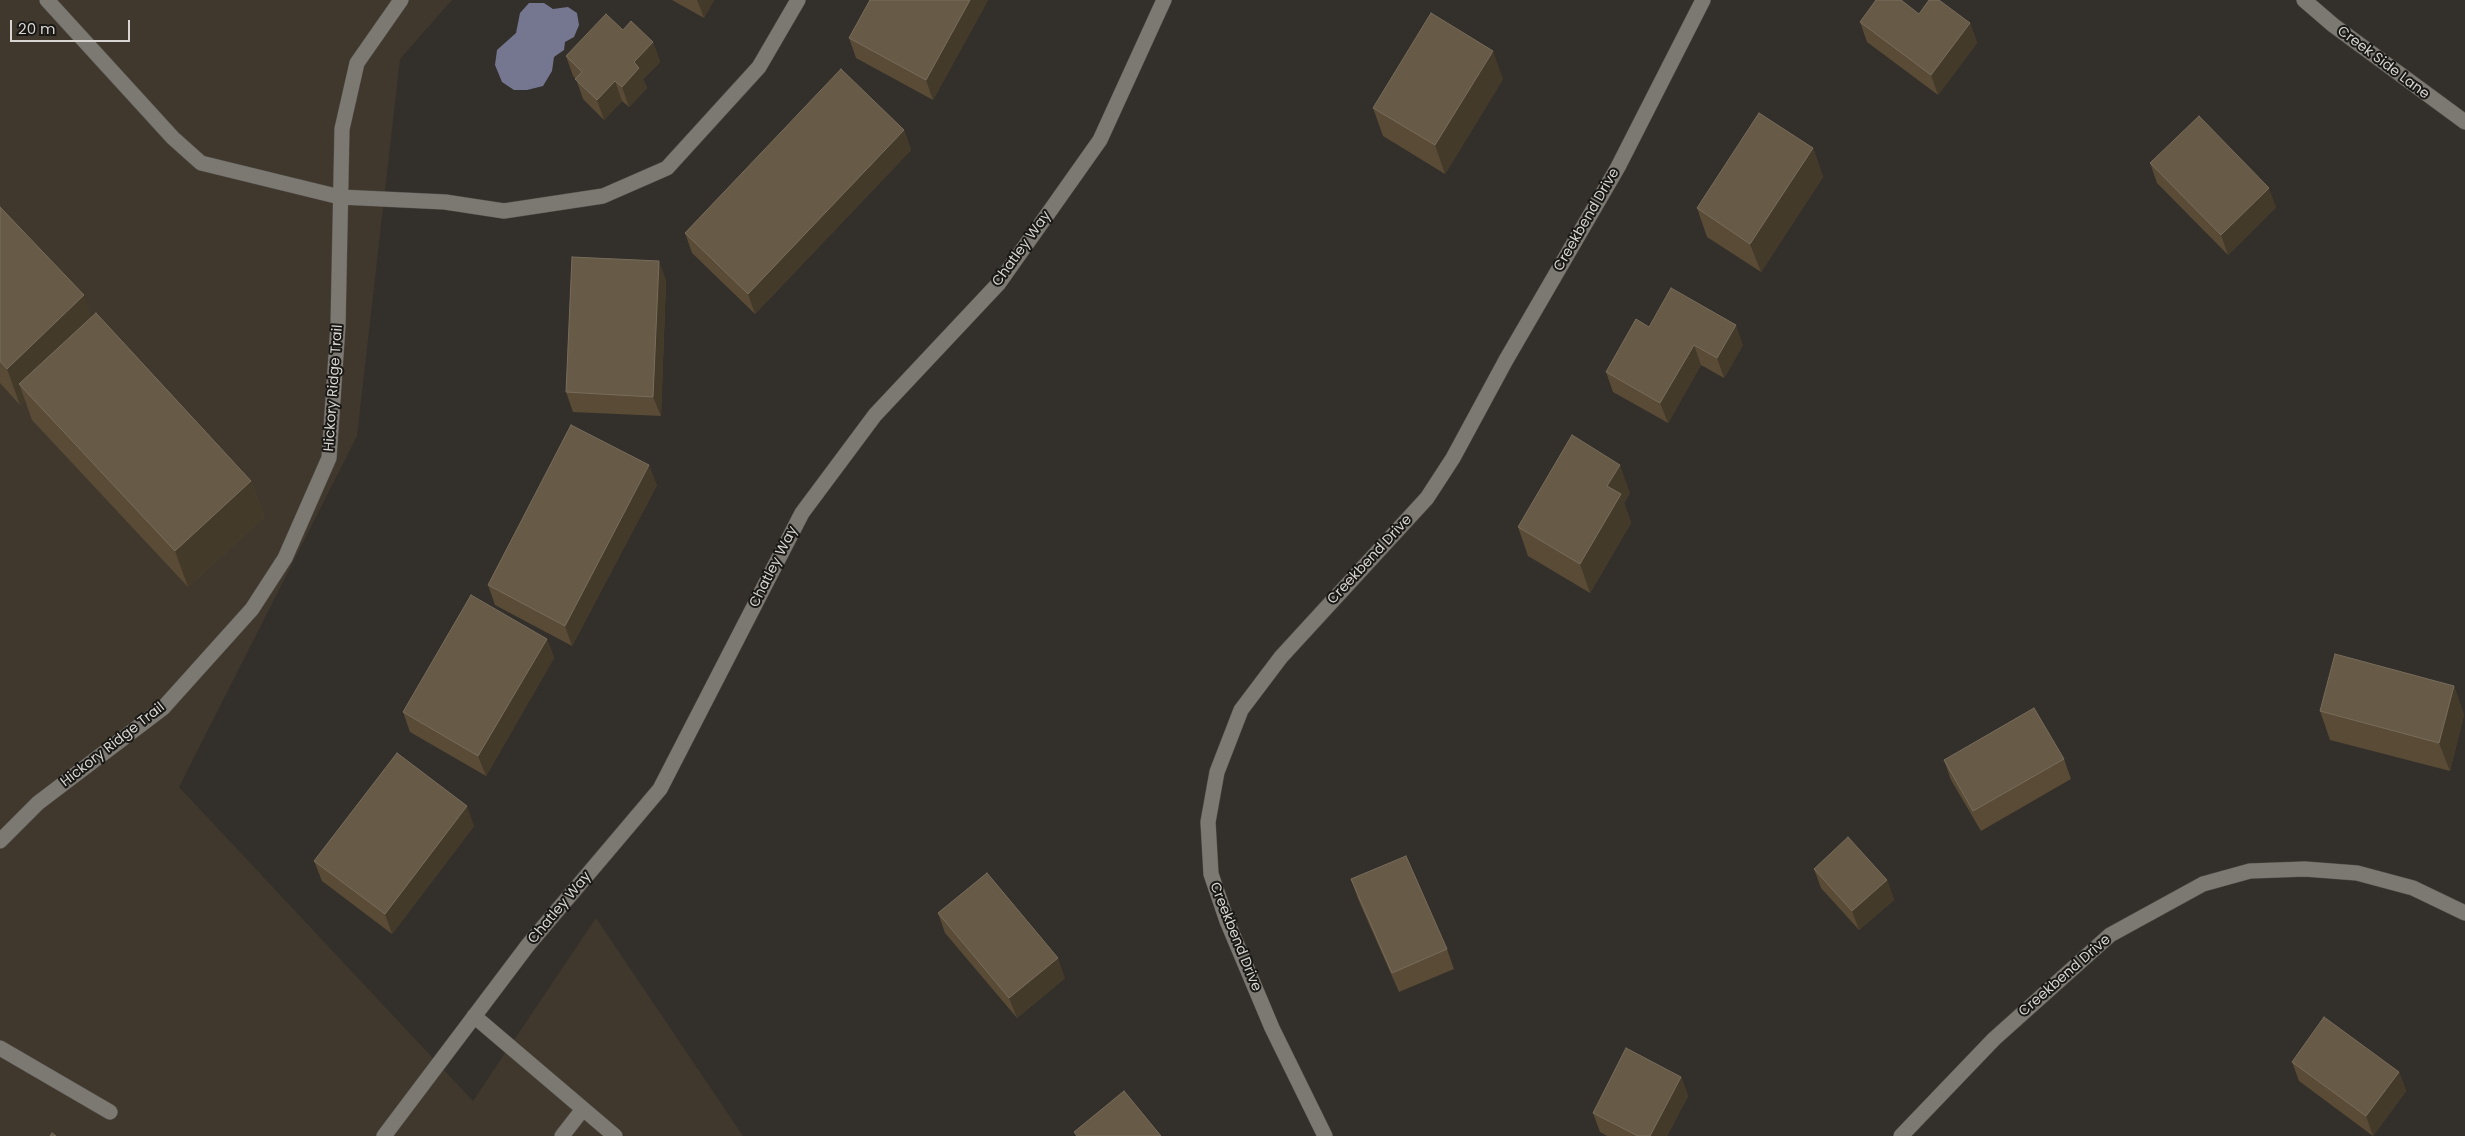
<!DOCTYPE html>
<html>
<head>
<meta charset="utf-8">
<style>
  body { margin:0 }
  #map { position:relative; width:2465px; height:1136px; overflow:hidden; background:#332f2a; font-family:Poppins,sans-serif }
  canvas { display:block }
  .scale { position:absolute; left:10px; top:20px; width:120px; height:22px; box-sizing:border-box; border:2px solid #d7d4d1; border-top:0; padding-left:6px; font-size:15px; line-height:18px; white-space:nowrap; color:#d7d4d1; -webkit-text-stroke:4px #191815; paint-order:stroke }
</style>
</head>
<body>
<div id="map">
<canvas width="2465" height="1136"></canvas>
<div class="scale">20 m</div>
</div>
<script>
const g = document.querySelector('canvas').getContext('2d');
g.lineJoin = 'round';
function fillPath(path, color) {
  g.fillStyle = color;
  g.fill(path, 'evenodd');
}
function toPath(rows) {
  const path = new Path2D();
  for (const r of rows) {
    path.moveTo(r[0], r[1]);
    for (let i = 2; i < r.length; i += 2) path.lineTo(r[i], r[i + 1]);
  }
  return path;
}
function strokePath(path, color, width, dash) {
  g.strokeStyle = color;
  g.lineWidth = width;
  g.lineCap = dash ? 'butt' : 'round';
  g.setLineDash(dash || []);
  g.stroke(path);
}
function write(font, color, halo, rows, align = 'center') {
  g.font = font + ' Poppins,sans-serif';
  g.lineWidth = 4;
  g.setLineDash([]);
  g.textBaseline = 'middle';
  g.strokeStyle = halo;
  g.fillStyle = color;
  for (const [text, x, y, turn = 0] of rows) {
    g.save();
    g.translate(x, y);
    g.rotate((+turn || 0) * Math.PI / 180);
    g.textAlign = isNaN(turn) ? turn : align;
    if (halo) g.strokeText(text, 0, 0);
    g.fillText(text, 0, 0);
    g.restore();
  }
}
fillPath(toPath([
  [0,0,452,0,400,59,357,436,179,787,473,1101,596,918,743,1136,0,1136]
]), '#40382d');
fillPath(toPath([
  [529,3,544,3,553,9,568,7,577,13,579,25,574,37,565,42,564,50,554,57,552,71,543,86,527,90,514,90,502,82,495,65,497,50,516,33,520,13]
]), '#757791');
const minor = toPath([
  [47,0,173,138,201,163,340,197,445,202,504,211,603,196,667,168,759,67,798,0],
  [2304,0,2333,25,2465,122],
  [0,841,38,803,163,708,252,609,285,558,329,458,338,326,342,129,357,63,401,0],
  [474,1016,615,1136],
  [0,1048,110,1112],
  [384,1136,528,945,660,789,802,513,875,415,999,283,1100,140,1164,0],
  [562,1136,583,1109],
  [1325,1136,1272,1028,1227,921,1211,874,1208,822,1217,772,1241,710,1281,657,1427,498,1453,458,1506,360,1618,167,1703,0],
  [1901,1136,1994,1039,2110,935,2203,884,2250,871,2305,869,2357,873,2413,888,2465,913]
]);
strokePath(minor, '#504c48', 16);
strokePath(minor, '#7c7872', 15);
fillPath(toPath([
  [672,0,714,0,704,18],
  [870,0,988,0,933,100,856,58,849,38],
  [1919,14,1970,23,1977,43,1938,95,1867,42,1860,22],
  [623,30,653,42,660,62,643,79,647,88,629,107,622,101,604,120,583,99,576,79,573,76,566,56],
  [1503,79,1445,174,1383,136,1373,108],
  [904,130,911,150,755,314,692,253,685,233],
  [1813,148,1823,177,1761,272,1707,237,1697,208],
  [2150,163,2276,207,2228,255,2157,183],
  [0,207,92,317,251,481,264,517,188,587,32,420,25,400,20,405,0,383],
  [666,280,661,416,573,412,566,392],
  [1649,327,1743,345,1724,378,1701,365,1668,423,1613,392,1606,372],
  [657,485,572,646,495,605,488,585],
  [1630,493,1624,503,1631,523,1590,593,1528,556,1518,527],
  [547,639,554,658,486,776,410,732,403,712],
  [2454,686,2464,715,2450,771,2330,740,2320,711],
  [2064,759,2071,779,1981,831,1951,780,1944,760],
  [474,826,392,934,322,881,314,861],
  [1814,869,1887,880,1894,900,1859,930,1821,888],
  [1351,879,1447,949,1454,969,1399,992,1358,899],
  [938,913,1065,978,1017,1018,945,933],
  [2292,1062,2399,1072,2406,1091,2373,1136,2299,1081],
  [1681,1077,1688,1096,1667,1136,1607,1136,1600,1132,1593,1113]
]), '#594b36');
fillPath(toPath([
  [697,0,714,0,704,18],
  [970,0,988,0,933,100,926,80],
  [1970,23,1977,43,1938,95,1931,75],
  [653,42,660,62,643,79,647,88,629,107,622,87,634,62],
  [1493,51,1503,79,1445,174,1435,145],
  [615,81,622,101,604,120,597,100],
  [904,130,911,150,755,314,748,294],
  [1813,148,1823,177,1761,272,1750,244],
  [2269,188,2276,207,2228,255,2221,235],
  [659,261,666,280,661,416,653,397],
  [84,295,97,331,19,384,25,400,20,405,7,369],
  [1736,325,1743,345,1724,378,1717,358],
  [1694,345,1701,365,1668,423,1660,403],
  [649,465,657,485,572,646,565,626],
  [1620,465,1630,493,1624,503,1631,523,1590,593,1580,564,1607,486],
  [251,481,264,517,188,587,175,551],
  [547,639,554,658,486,776,478,756],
  [2454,686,2464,715,2450,771,2439,743],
  [467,806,474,826,392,934,385,914],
  [1887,880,1894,900,1859,930,1852,911],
  [1058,958,1065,978,1017,1018,1009,998],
  [2399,1072,2406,1091,2373,1136,2366,1116],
  [1681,1077,1688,1096,1667,1136,1650,1136]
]), '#443a2a');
const building = toPath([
  [870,0,970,0,926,80,849,38,870,0],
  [1876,0,1901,0,1919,14,1929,0,1939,0,1970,23,1931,75,1860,22,1876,0],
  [1431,13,1493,51,1435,145,1373,108,1431,13],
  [606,14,623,30,631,21,653,42,634,62,639,68,622,87,615,81,597,100,575,79,582,72,566,56,606,14],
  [841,69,904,130,748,294,685,233,841,69],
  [1759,113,1813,148,1750,244,1697,208,1759,113],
  [2199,116,2269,188,2221,235,2150,163,2199,116],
  [0,207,84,295,7,369,0,361,0,207],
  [572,257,659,261,653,397,566,392,572,257],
  [1671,288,1736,325,1717,358,1694,345,1660,403,1606,372,1636,319,1649,327,1671,288],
  [96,313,251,481,175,551,19,384,96,313],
  [571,425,649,465,565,626,488,585,571,425],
  [1572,435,1620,465,1607,486,1621,494,1580,564,1518,527,1572,435],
  [471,595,547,639,478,756,403,712,471,595],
  [2335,654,2454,686,2439,743,2320,711,2335,654],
  [2034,708,2064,759,1973,811,1944,760,2034,708],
  [397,753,467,806,385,914,314,861,397,753],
  [1848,837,1887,880,1852,911,1814,869,1848,837],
  [1406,856,1447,949,1392,973,1351,879,1406,856],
  [987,873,1058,958,1009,998,938,913,987,873],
  [2324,1017,2399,1072,2366,1116,2292,1062,2324,1017],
  [1626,1048,1681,1077,1650,1136,1638,1136,1593,1113,1626,1048],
  [1124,1091,1161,1136,1077,1136,1074,1132,1124,1091],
  [52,1133,56,1136,50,1136,52,1133]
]);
fillPath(building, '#675a46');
strokePath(building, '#786d5c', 1);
write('14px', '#d7d4d1', '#191815', [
  ["Creek Side Lane",2383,63,37],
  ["Creekbend Drive",1587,220,-60],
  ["Chatley Way",1022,249,-54],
  ["Hickory Ridge Trail",334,388,-86],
  ["Creekbend Drive",1370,560,-47],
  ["Chatley Way",774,567,-63],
  ["Hickory Ridge Trail",113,745,-38],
  ["Chatley Way",560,908,-50],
  ["Creekbend Drive",1235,937,68],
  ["Creekbend Drive",2065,976,-41]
]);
</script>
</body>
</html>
